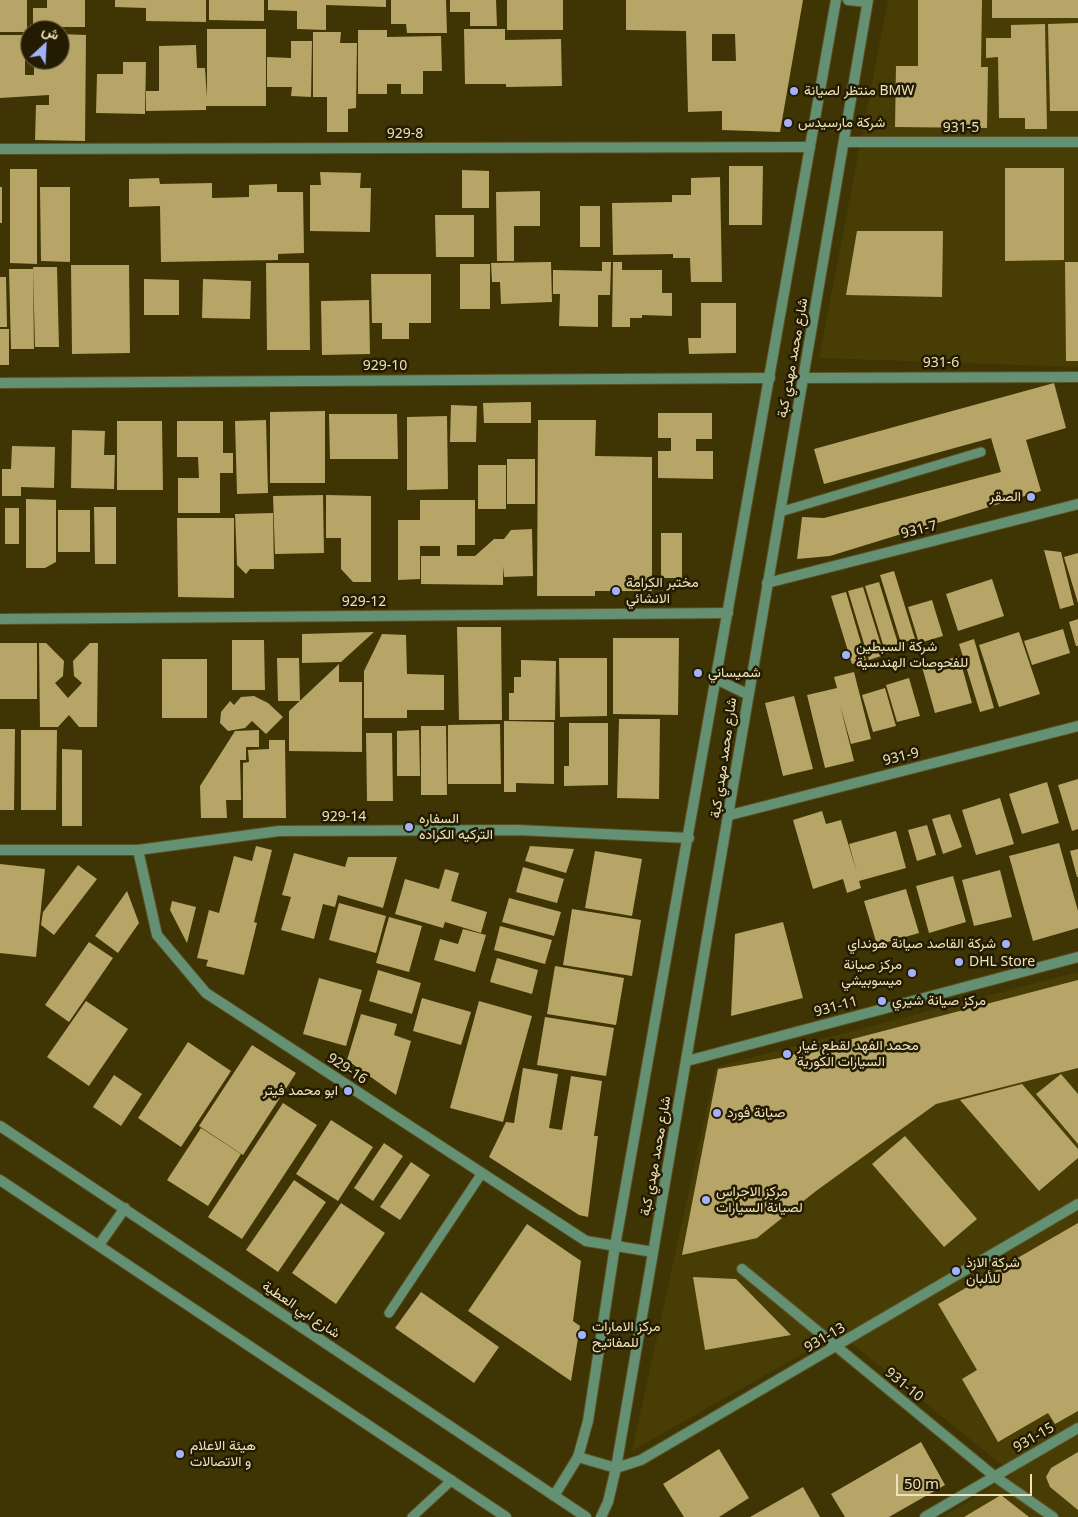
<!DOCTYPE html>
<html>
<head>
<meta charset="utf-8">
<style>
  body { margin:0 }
  #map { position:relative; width:1078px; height:1517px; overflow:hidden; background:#3f3404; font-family:"Noto Sans",Vazirmatn,sans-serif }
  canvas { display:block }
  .north { position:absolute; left:20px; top:20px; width:50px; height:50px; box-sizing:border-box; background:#231c02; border:1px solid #746b4c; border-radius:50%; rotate:25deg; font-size:14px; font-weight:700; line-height:20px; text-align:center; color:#ede2ba }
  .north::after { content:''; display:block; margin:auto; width:18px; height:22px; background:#a3b2fd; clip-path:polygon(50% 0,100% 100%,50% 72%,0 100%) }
  .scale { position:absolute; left:896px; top:1474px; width:136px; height:22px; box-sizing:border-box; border:2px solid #ede2ba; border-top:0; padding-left:6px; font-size:15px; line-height:18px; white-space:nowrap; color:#ede2ba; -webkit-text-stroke:4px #231c02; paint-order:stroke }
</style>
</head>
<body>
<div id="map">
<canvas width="1078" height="1517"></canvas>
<div class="north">ش</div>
<div class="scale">50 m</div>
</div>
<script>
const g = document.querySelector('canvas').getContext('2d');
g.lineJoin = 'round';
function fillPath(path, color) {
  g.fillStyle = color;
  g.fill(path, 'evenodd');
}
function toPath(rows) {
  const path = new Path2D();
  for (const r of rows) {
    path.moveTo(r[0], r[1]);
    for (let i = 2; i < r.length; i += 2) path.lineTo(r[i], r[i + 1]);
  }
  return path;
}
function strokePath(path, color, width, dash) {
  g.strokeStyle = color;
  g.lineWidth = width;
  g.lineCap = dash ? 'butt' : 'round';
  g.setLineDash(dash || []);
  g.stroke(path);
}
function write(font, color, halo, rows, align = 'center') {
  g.font = font + ' "Noto Sans",Vazirmatn,sans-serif';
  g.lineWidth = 5;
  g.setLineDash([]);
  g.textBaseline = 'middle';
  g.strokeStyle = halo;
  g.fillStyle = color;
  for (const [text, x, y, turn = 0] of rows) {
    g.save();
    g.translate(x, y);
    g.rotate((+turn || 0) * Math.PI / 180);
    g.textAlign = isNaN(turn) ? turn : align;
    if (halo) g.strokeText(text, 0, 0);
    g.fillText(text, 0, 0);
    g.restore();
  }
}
fillPath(toPath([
  [888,0,1078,0,1078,367,819,358],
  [1078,972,1078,1517,942,1517,1013,1474,839,1333,632,1451,716,1067]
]), '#493d06');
fillPath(toPath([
  [0,0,27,0,27,32,0,32],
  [47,0,85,0,85,27,33,27,33,8,47,8],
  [115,0,206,0,206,22,146,21,146,8,115,7],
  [209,0,264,0,264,21,209,20],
  [268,0,386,0,386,7,326,5,326,30,297,29,297,11,268,10],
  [391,0,446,0,447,33,407,33,406,24,391,24],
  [450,0,496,0,497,26,470,26,470,12,450,12],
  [507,0,563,0,563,30,507,30],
  [626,0,803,0,780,132,722,130,722,111,688,112,686,31,626,30],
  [712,34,735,34,736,61,712,61],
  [918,0,982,0,981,67,988,67,987,128,895,127,896,66,918,66],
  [992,0,1078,0,1078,18,992,18],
  [1078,23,1078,111,1050,111,1048,24],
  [1045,24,1047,129,1025,129,1025,118,999,118,998,57,986,58,986,38,1011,38,1011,25],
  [207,29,266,29,266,106,206,106,206,110,146,111,146,91,159,91,159,46,196,45,197,68,205,68,207,98],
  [464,29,505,29,505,40,561,39,562,86,506,87,506,84,465,84],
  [358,30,387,30,387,37,441,36,442,71,423,71,423,94,401,94,401,84,387,84,387,94,358,94],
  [313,32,341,32,340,43,357,43,356,108,348,109,348,132,327,132,327,97,313,97],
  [60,34,86,35,85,141,35,140,36,105,49,105,49,95,0,98,0,35,25,35,25,75,34,75,34,60,60,60],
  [291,41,312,41,311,97,291,96,292,87,267,87,267,57,291,58],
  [123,62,146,62,145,114,96,113,97,74,123,74],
  [729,166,763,166,762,225,729,225],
  [1005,168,1064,168,1064,260,1005,261],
  [10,169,37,169,37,264,10,263],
  [462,170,489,171,489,208,462,208],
  [320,172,361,173,360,188,371,188,370,232,310,231,310,185,321,185],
  [720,177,722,282,691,282,690,258,673,258,673,254,613,255,612,203,672,202,672,195,691,195,691,178],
  [159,178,160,184,212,183,212,198,249,197,249,185,277,184,277,192,303,192,304,253,278,254,278,260,161,262,160,206,129,207,129,179],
  [0,187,2,187,2,223,0,223],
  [40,187,70,187,70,262,41,261],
  [540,191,540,226,514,226,514,261,497,261,496,192],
  [580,206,600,206,600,247,580,247],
  [435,215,474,215,474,257,436,257],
  [857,231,943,231,942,297,846,295],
  [551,262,552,302,501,304,500,282,492,282,491,263],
  [602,262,611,262,610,295,598,295,598,327,559,326,560,294,553,294,553,270,602,271],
  [613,262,622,262,622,270,662,270,662,293,672,293,672,316,642,315,642,318,630,318,630,327,612,327],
  [1065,262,1078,262,1078,361,1066,361],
  [266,263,309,263,310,350,267,350],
  [460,264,490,264,490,309,460,309],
  [71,265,129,265,130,353,72,354],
  [33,267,57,267,59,347,35,347],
  [9,269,33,269,34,349,11,349],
  [371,274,431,274,431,323,409,323,409,339,382,339,382,323,372,323],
  [0,277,6,277,7,327,0,327],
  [144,279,179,280,179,315,144,315],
  [203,279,251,281,250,319,202,318],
  [369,300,370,354,322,355,321,301],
  [701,303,736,303,736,353,689,354,688,338,701,338],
  [0,329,9,329,9,365,0,365],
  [1054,383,1066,428,1026,440,1041,491,830,556,797,559,802,517,824,518,1001,472,991,438,824,484,814,449],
  [531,402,531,423,484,423,483,403],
  [451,405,477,406,476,442,450,442],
  [325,411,325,483,270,483,270,412],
  [658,413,712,413,712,439,696,439,696,451,713,451,713,479,658,478,658,451,671,451,671,438,658,438],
  [329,414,397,414,398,459,330,459],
  [447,416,448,489,407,490,407,417],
  [266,420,268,493,237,494,235,421],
  [538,420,596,420,595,456,652,457,652,591,595,591,595,596,537,596],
  [117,421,162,421,163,490,117,490],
  [177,421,223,421,223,453,233,453,233,473,220,473,220,513,178,513,178,478,199,478,198,457,177,457],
  [72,430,105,431,104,455,115,455,114,489,71,488],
  [12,446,55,447,54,488,21,487,21,496,2,496,2,469,11,469],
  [507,459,535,459,535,504,507,504],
  [478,465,506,465,506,509,478,509],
  [323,495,324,553,275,554,273,496],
  [326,495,371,496,371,582,353,582,341,569,341,538,326,538],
  [26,499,56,500,56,562,45,568,26,568],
  [420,500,475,500,475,545,457,545,457,556,475,556,494,539,504,539,511,530,532,529,533,576,504,577,503,566,503,585,421,584,421,556,440,556,440,546,420,546],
  [94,507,116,507,116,564,95,564],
  [5,508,19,508,19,544,5,544],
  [58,510,90,510,90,552,58,552],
  [273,513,274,569,250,569,246,574,237,565,235,514],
  [177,518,234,518,234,598,178,597],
  [398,520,420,520,420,579,398,580],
  [661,533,682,533,682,578,661,578],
  [1044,550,1061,552,1074,605,1060,609],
  [1078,553,1078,603,1064,557],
  [894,571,915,639,901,643,880,575],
  [992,579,1004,616,958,631,946,594],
  [879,582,900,650,886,654,865,586],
  [863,587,884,655,869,660,848,591],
  [846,592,866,660,852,664,831,596],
  [932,600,943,636,919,643,908,607],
  [1078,619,1078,646,1076,646,1069,622],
  [457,627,501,627,502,720,459,720],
  [1063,629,1070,653,1032,665,1024,641],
  [374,632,341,662,302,663,302,634],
  [1019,632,1040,694,999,707,979,645],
  [382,634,406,635,407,674,444,675,444,710,407,710,407,718,364,718,364,671],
  [613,638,679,638,678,715,613,714],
  [974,639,994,708,980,712,959,644],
  [232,640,264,640,265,690,232,690],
  [0,643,37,643,37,699,0,699],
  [39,643,46,643,64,661,63,676,55,683,68,698,82,683,74,676,73,661,90,643,98,643,97,727,79,727,69,715,58,727,40,727],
  [959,656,972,703,935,713,922,667],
  [277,658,299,658,300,701,278,701],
  [559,658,607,658,607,716,560,717],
  [162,659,207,659,207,718,162,718],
  [521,660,556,661,555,720,509,720,509,693,514,693,514,677,521,677],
  [339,664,339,682,362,682,362,752,289,751,289,711],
  [854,672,871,739,851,744,840,705,854,761,825,768,807,695,837,688,834,677],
  [909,678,920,716,897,722,886,685],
  [885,688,896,726,873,732,862,695],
  [254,696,268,703,283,717,266,734,252,721,245,728,228,731,220,723,221,712,230,701,234,705,241,697],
  [794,696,813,769,783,776,765,703],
  [619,719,660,719,659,799,617,798],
  [504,721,554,722,554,784,516,783,516,792,504,792],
  [569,723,608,723,608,785,564,786,564,766,569,766],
  [500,724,501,784,448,784,448,725],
  [421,726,446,726,447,795,421,795],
  [0,729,15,729,14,810,0,810],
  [21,730,57,730,56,810,21,810],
  [259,730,259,747,246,747,246,760,240,760,241,800,226,800,227,818,201,818,200,786,235,731],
  [419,730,420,776,397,776,397,731],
  [366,733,392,733,393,801,367,801],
  [269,740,285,740,286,818,243,818,243,763,249,762,248,750,269,749],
  [62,749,82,750,82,826,62,826],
  [1078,779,1078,829,1072,831,1058,785],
  [1047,782,1059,823,1022,834,1009,794],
  [1000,798,1014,844,976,855,962,810],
  [822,811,826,824,841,820,857,873,849,844,896,831,906,868,859,881,861,888,847,893,843,879,813,889,793,820],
  [950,814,962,847,943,854,932,819],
  [927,825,936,855,917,861,908,830],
  [1059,843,1078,911,1078,928,1033,941,1009,856],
  [256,846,272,850,254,922,257,923,244,975,206,966,208,960,197,958,209,910,219,913,234,856,252,861],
  [530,846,574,849,566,873,525,861],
  [1078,849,1078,877,1077,877,1070,851],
  [595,851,642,859,632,916,585,908],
  [294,853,345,867,348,857,397,857,383,908,338,895,335,907,323,904,314,939,281,930,291,897,282,895],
  [0,864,45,869,36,957,0,953],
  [78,865,97,879,54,935,41,925,43,912],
  [523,867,564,879,557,903,516,892],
  [445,869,459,873,451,901,487,912,481,933,445,922,443,928,395,914,405,879,439,889],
  [1000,870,1012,917,974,926,962,880],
  [953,876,966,922,929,933,916,886],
  [906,889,919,933,877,945,864,901],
  [127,891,139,923,118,953,95,936],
  [509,898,561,912,554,936,502,922],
  [172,901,196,907,187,943,170,910],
  [339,903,386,916,376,953,329,940],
  [572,909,641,920,632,976,563,965],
  [389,917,422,926,409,972,376,963],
  [783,922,803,998,731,1016,735,934],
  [500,926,552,940,545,964,494,950],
  [463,929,486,935,475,972,434,960,440,939,458,944],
  [89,942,113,958,69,1022,45,1005],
  [497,958,538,970,532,994,490,982],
  [555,966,624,978,616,1025,547,1014],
  [378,970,421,983,412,1014,369,1001],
  [319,978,362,990,346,1046,303,1034],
  [1078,980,1078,1068,936,1104,816,1191,757,1238,682,1255,718,1069,780,1058],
  [422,998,471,1012,461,1045,413,1031],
  [86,1001,128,1029,89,1086,47,1057],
  [479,1001,532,1016,503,1122,450,1108],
  [361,1014,397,1024,394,1035,411,1041,396,1095,347,1060],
  [545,1017,614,1028,606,1076,537,1065],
  [188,1042,231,1071,181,1147,138,1118],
  [252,1045,296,1073,243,1155,199,1126],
  [523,1068,558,1074,549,1128,562,1130,571,1076,602,1081,594,1136,598,1136,588,1217,579,1215,489,1157,506,1122,514,1123],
  [1061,1074,1078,1094,1078,1144,1036,1094],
  [114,1075,142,1094,121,1126,93,1107],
  [1022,1084,1078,1149,1078,1158,1039,1191,960,1100],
  [283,1103,317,1125,242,1239,208,1217],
  [331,1120,373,1147,338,1201,296,1174],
  [201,1128,241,1154,208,1206,167,1180],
  [905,1136,977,1219,944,1247,872,1164],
  [384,1143,403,1156,373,1201,354,1188],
  [411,1162,430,1175,400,1220,380,1207],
  [294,1180,326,1202,278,1272,246,1250],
  [341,1203,385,1233,336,1304,292,1273],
  [1078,1223,1078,1411,1055,1424,1048,1413,998,1442,962,1379,977,1370,938,1304],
  [527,1224,581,1261,573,1321,580,1326,571,1381,468,1311],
  [693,1277,736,1279,791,1335,705,1350],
  [421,1292,499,1347,474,1383,395,1328],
  [921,1442,945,1485,889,1517,845,1517,831,1494],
  [719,1449,749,1498,719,1517,684,1517,663,1484],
  [1078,1452,1078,1510,1050,1487,1046,1477,1051,1468],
  [803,1487,820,1517,750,1517],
  [1001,1495,1029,1517,964,1517]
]), '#b6a566');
const service = toPath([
  [780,512,981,452],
  [389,1313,482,1173],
  [412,1517,452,1480]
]);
const minor = toPath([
  [844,142,1078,142],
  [0,149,810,147],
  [803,378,1078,377],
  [0,383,770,378],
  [767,583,1078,504],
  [0,619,728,613],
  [730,815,1078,726],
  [0,850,138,850,279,831,517,830,689,838],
  [138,850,157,935,206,993,586,1241,653,1252],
  [687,1061,1078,957],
  [0,1180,506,1517],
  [742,1269,994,1476,1053,1517],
  [578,1457,616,1468,641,1460,1078,1204],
  [925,1517,1078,1428]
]);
const tertiary = toPath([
  [848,0,867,2],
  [716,679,747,694],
  [0,1126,586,1517],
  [99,1245,125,1208],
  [554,1496,578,1457,588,1421,615,1246,836,0],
  [601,1517,608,1502,616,1468,868,0]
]);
strokePath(service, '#5b5021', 11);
strokePath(minor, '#5b5021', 12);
strokePath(tertiary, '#5b5021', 12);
strokePath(service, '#649073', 9);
strokePath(minor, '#649073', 10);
strokePath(tertiary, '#649073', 10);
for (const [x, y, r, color] of [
  [794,91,5,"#a3b2fd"],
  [788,123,5,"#a3b2fd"],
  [1031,497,5,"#a3b2fd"],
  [616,591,5,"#a3b2fd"],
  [846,655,5,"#a3b2fd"],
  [698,673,5,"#a3b2fd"],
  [409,827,5,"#a3b2fd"],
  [1006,944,5,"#a3b2fd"],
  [959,962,5,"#a3b2fd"],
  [912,973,5,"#a3b2fd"],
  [882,1001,5,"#a3b2fd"],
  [787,1054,5,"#a3b2fd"],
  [348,1091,5,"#a3b2fd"],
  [717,1113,5,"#a3b2fd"],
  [706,1200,5,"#a3b2fd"],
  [956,1271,5,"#a3b2fd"],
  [582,1335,5,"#a3b2fd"],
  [180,1454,5,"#a3b2fd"]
]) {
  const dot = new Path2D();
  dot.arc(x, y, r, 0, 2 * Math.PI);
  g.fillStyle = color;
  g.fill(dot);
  strokePath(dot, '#231c02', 2);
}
write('14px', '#ede2ba', '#231c02', [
  ["منتظر لصيانة BMW",804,91],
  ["شركة مارسيدس",798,123],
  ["الصقر",1021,497,"right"],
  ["مختبر الكرامة",626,583],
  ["الانشائي",626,599],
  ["شركة السبطين",856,647],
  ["للفحوصات الهندسية",856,663],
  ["شميساني",708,673],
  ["السفاره",419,819],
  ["التركيه الكراده",419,835],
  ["شركة القاصد صيانة هونداي",996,944,"right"],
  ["DHL Store",969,962],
  ["مركز صيانة",902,965,"right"],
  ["ميسوبيشي",902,981,"right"],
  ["مركز صيانة شيري",892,1001],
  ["محمد الفهد لقطع غيار",797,1046],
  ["السيارات الكورية",797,1062],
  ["ابو محمد فيتر",338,1091,"right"],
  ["صيانة فورد",727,1113],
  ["مركز الاجراس",716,1192],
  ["لصيانة السيارات",716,1208],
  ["شركة الازذ",966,1263],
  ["للألبان",966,1279],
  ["مركز الامارات",592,1327],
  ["للمفاتيح",592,1343],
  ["هيئة الاعلام",190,1446],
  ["و الاتصالات",190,1462]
], 'left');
write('14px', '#ede2ba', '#231c02', [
  ["931-5",961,128],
  ["929-8",405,134],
  ["شارع محمد مهدي كبة",793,358,-80],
  ["931-6",941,363],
  ["929-10",385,366],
  ["931-7",919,530,-14],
  ["929-12",364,602],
  ["931-9",901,757,-14],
  ["شارع محمد مهدي كبة",724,758,-82],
  ["929-14",344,817],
  ["931-11",836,1007,-15],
  ["929-16",347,1069,33],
  ["شارع محمد مهدي كبة",656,1156,-80],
  ["شارع ابي العطية",301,1310,34],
  ["931-13",825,1338,-30],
  ["931-10",904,1385,39],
  ["931-15",1034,1438,-30]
]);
</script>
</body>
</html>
